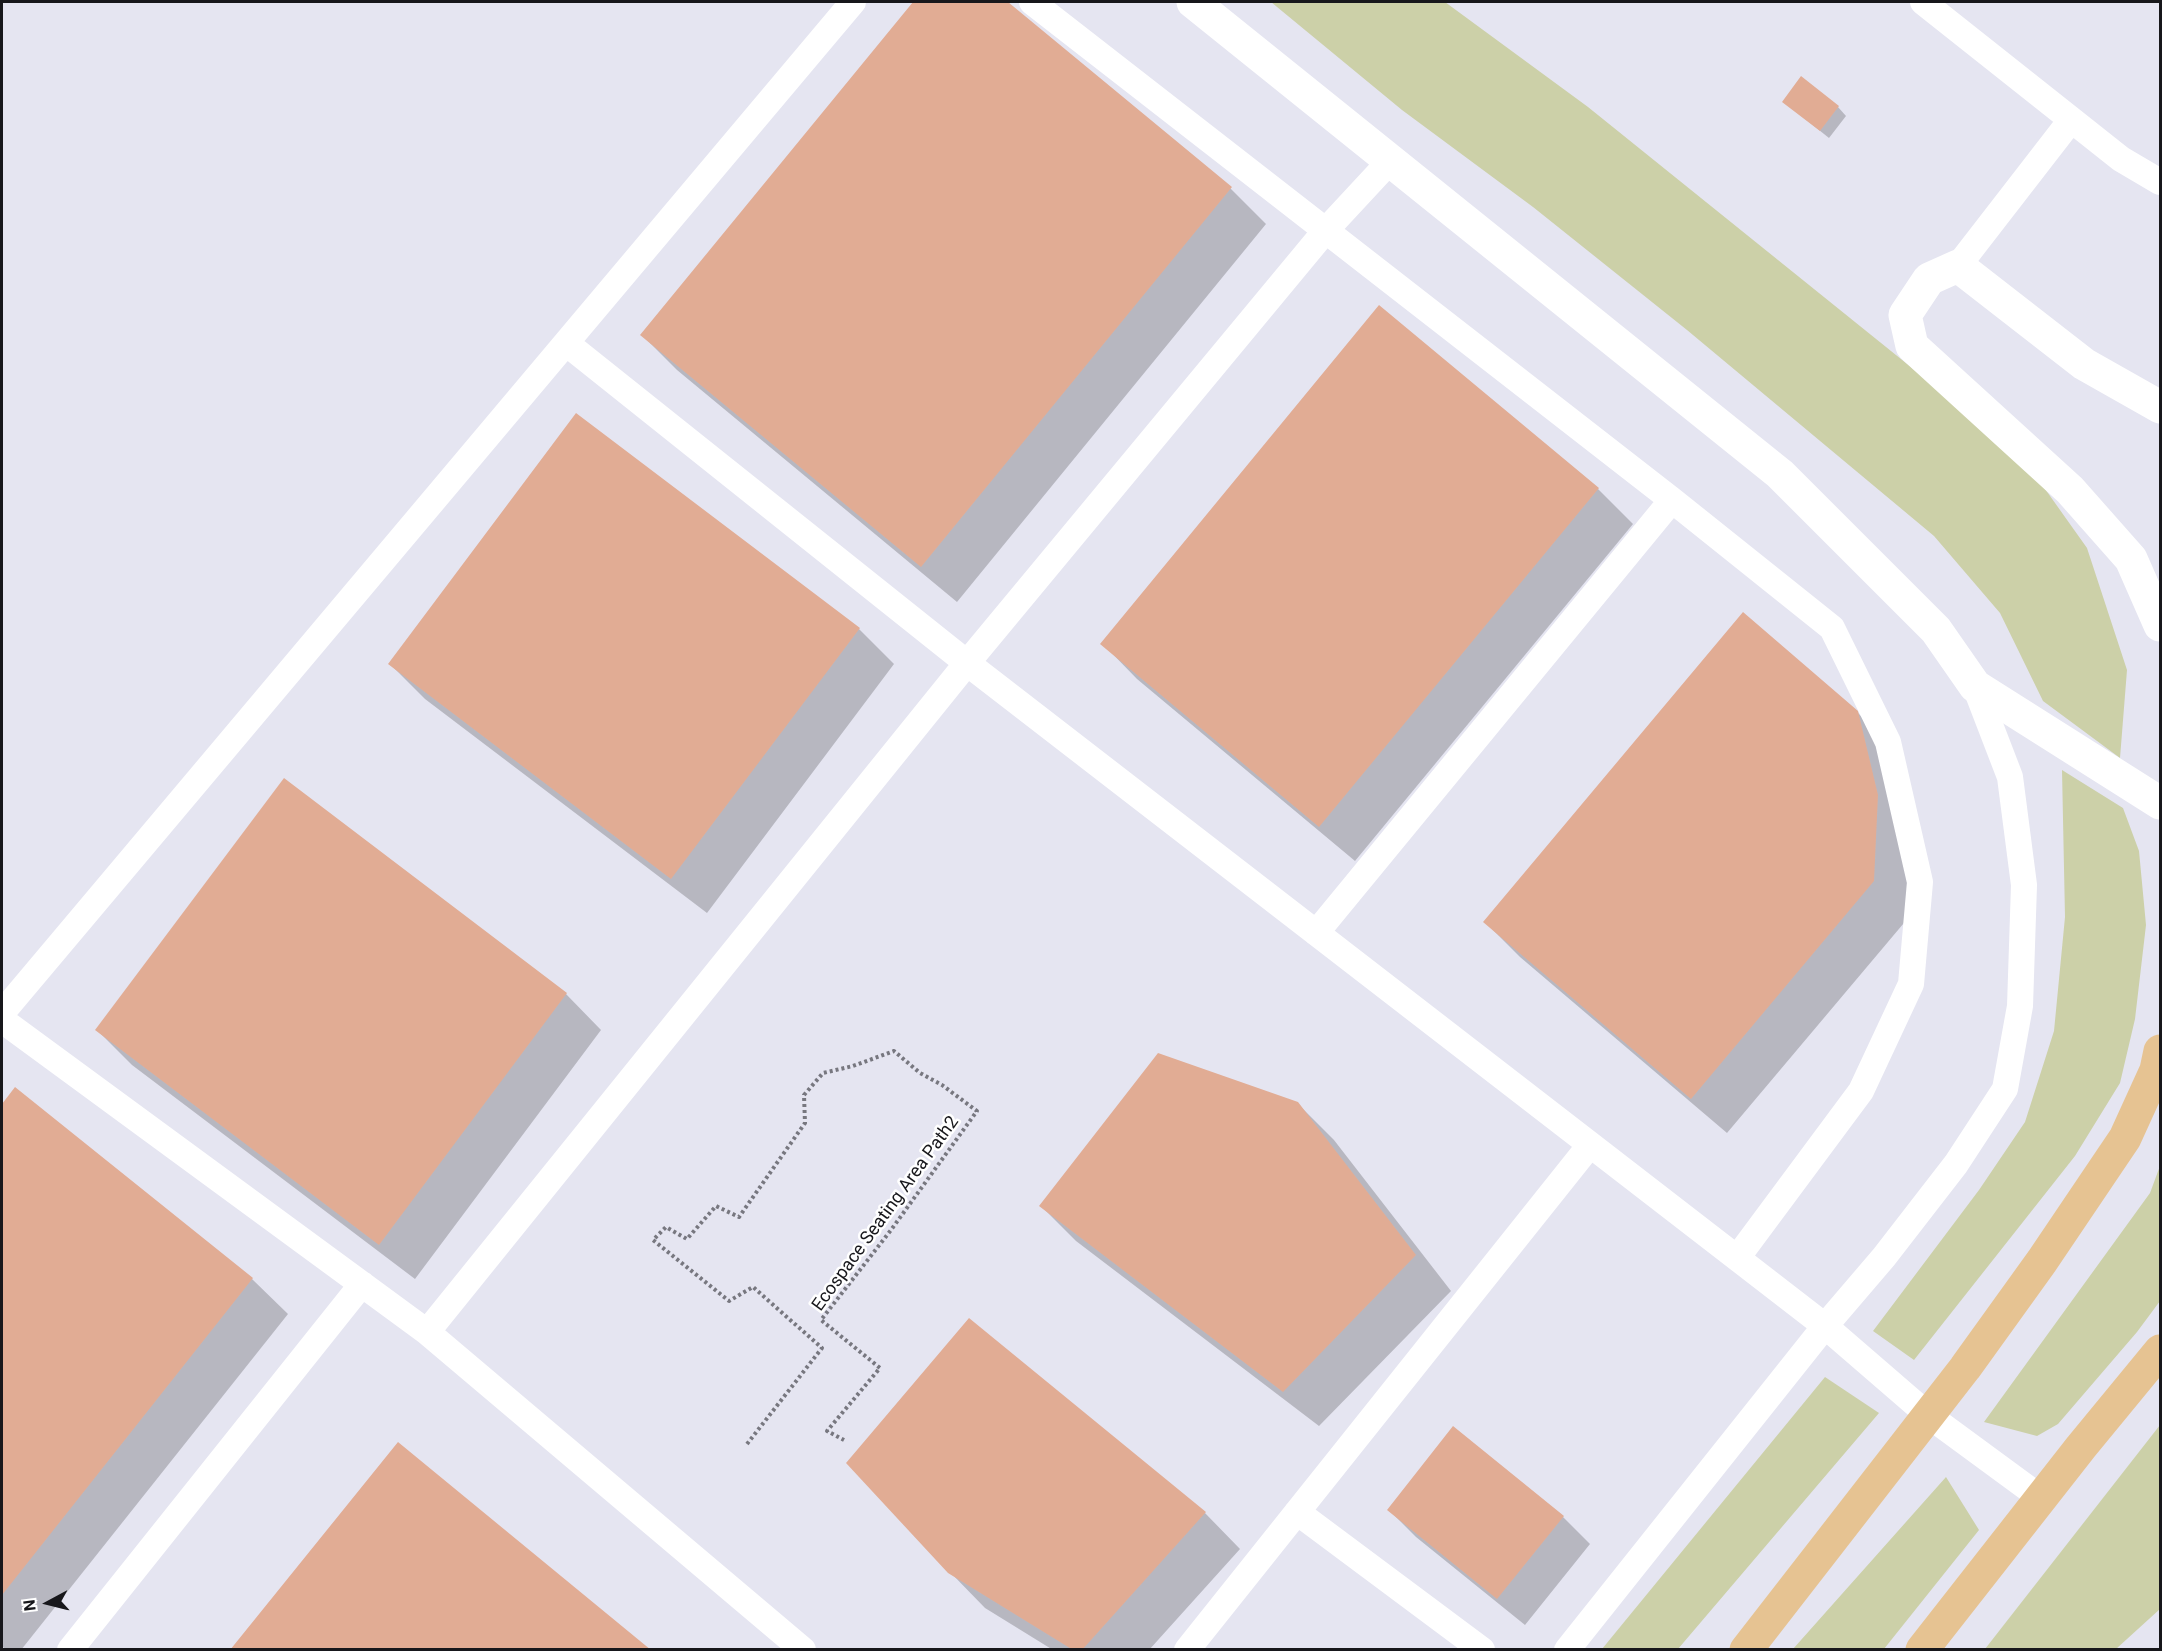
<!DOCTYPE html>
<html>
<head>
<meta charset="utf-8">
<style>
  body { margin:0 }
  #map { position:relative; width:2162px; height:1651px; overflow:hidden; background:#e5e5f1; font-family:Roboto,sans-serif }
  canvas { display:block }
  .frame { position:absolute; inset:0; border:3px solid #17171b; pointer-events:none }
  .north { position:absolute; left:18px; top:1573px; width:60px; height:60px; -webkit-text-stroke:4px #fff; paint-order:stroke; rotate:263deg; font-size:16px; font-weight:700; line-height:24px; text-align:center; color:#17171b }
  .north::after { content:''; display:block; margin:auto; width:21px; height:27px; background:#17171b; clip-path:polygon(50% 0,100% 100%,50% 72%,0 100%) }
</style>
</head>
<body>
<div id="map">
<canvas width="2162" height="1651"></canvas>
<div class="frame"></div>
<div class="north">N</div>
</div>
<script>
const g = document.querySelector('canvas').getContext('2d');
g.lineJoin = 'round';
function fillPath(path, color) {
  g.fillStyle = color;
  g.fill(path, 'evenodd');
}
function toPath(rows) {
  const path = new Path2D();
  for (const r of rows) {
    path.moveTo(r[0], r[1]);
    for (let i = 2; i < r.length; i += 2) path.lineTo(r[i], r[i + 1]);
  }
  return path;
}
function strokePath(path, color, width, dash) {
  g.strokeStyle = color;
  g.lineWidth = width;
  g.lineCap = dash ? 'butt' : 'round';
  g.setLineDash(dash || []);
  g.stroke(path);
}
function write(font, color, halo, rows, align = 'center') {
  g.font = font + ' Roboto,sans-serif';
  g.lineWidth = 5;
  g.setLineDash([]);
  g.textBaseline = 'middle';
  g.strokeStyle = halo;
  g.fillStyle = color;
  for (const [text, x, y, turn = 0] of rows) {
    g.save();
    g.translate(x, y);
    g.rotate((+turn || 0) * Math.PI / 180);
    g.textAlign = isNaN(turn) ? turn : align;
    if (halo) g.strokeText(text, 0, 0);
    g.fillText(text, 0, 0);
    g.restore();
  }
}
fillPath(toPath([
  [1271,2,1445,2,1588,107,1927,380,2033,472,2087,548,2127,670,2120,758,2043,701,2000,613,1934,536,1687,330,1533,207,1402,110],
  [2062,770,2123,808,2139,851,2146,925,2135,1019,2120,1083,2075,1156,1914,1360,1873,1331,1979,1190,2025,1122,2054,1031,2065,917],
  [2160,1166,2160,1301,2137,1332,2058,1424,2037,1436,1984,1422,2150,1193],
  [1825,1377,1879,1413,1678,1649,1602,1649],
  [2160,1425,2160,1609,2116,1649,1985,1649],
  [1946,1477,1979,1530,1884,1649,1793,1649]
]), '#ccd0a8');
fillPath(toPath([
  [915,2,1005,2,1231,189,1266,224,957,602,677,370,642,335],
  [1784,102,1838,107,1846,116,1829,138],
  [1598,489,1633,524,1355,861,1137,679,1102,643],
  [859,629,894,664,707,913,425,699,390,664],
  [1857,712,1893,748,1913,831,1909,917,1727,1133,1520,957,1485,922],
  [284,780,566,994,601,1030,415,1279,132,1065,97,1030],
  [15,1089,252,1279,288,1314,21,1650,6,1650,2,1646,2,1107],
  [1298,1104,1334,1140,1451,1291,1319,1426,1076,1241,1041,1206],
  [1389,1510,1563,1517,1590,1544,1525,1625,1416,1537],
  [1205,1513,1240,1549,1149,1650,1053,1650,985,1608,949,1571]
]), '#0003');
fillPath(toPath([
  [913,2,1008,2,1232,187,921,567,640,335],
  [1801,76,1839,106,1820,131,1782,102],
  [1379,305,1599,488,1319,827,1100,644],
  [576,413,860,628,671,879,388,664],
  [1743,612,1858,711,1878,795,1874,881,1691,1099,1483,922],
  [284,778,567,993,379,1245,95,1030],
  [1158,1053,1298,1102,1416,1255,1283,1392,1039,1206],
  [15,1087,253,1278,2,1595,2,1104],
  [969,1318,1206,1512,1082,1650,1073,1650,948,1573,846,1463],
  [1453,1426,1564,1516,1497,1599,1387,1510],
  [398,1442,651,1650,230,1650]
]), '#e1ac94');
strokePath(toPath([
  [747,1444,822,1348,753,1287,729,1301,653,1240,666,1227,687,1239,716,1206,739,1217,805,1123,804,1095,823,1073,853,1066,894,1051,920,1073,942,1085,977,1111,891,1230,821,1320,880,1368,827,1431,844,1440]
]), '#77777f', 4, [3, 3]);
strokePath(toPath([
  [1032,2,1672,500,1832,628,1888,742,1920,882,1911,984,1861,1091,1737,1258],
  [1923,2,2121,159,2160,182],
  [1958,266,2071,120],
  [566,343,967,663,1825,1326,1928,1415,2041,1498],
  [1316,933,1672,500],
  [2,1013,853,2],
  [2,1020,427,1332,803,1650],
  [427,1332,967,663,1326,230,1391,160],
  [1297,1512,1482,1650],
  [70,1650,362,1284],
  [1187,1650,1590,1145],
  [1567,1650,1825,1326,1884,1257,1956,1164,2005,1089,2020,1006,2024,885,2010,777,1975,686]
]), '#fff', 26);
strokePath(toPath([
  [1193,2,1780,474,1936,630,1975,686,2160,803],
  [2160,407,2084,364,1958,266,1929,279,1905,315,1912,346,2070,490,2131,559,2160,625]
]), '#fff', 33);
strokePath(toPath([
  [1746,1650,1965,1368,2042,1261,2125,1138,2156,1070,2160,1051],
  [1922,1650,2081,1447,2160,1351]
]), '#e6c392', 33);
write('18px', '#17171b', '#fff', [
  ["Ecospace Seating Area Path2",886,1214,-54]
]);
</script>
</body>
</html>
